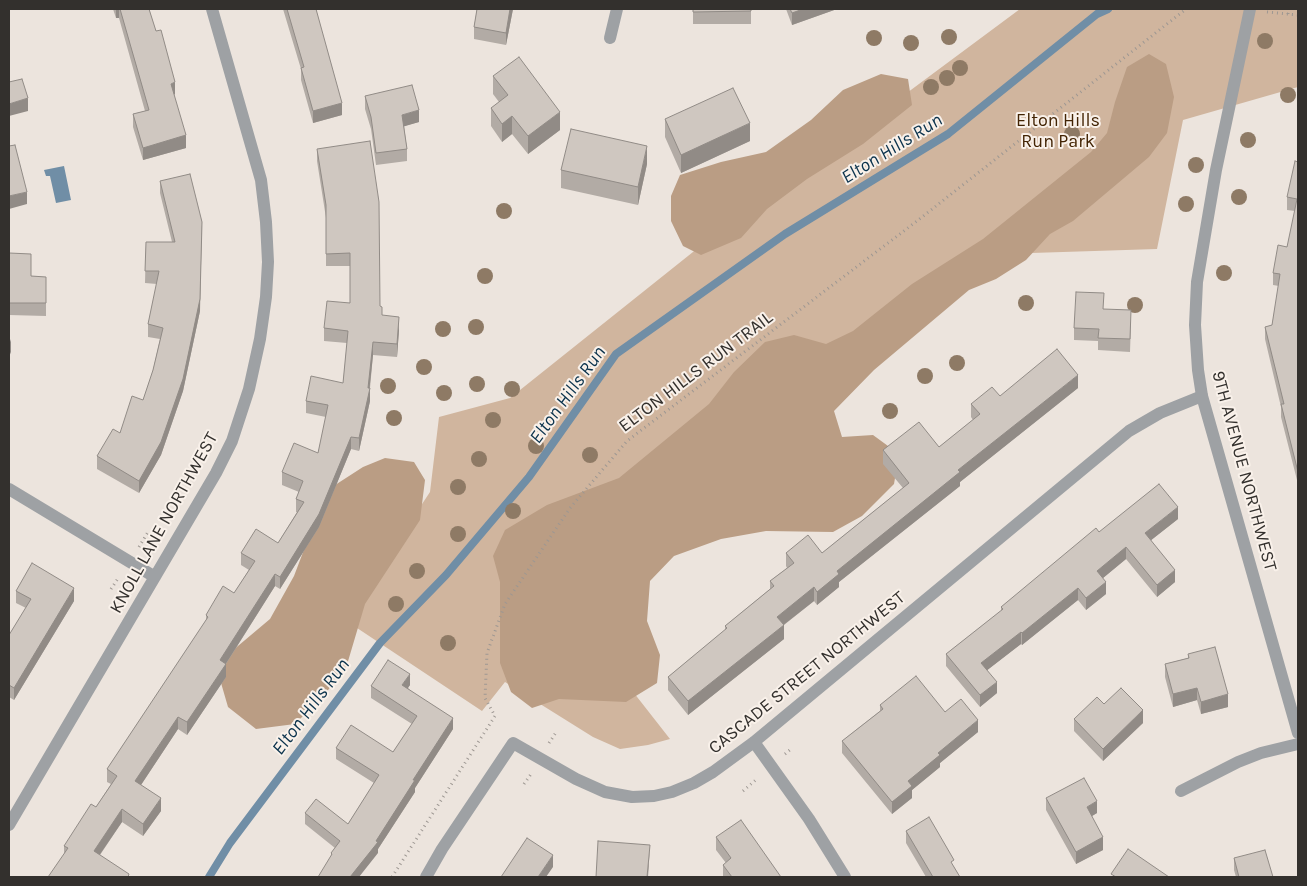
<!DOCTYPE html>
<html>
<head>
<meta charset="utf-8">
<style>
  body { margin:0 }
  #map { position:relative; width:1307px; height:886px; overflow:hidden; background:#ece4dd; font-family:Karla,sans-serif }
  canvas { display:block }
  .frame { position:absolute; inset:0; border:10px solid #33302d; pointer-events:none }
</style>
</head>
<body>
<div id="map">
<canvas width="1307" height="886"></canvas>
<div class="frame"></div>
</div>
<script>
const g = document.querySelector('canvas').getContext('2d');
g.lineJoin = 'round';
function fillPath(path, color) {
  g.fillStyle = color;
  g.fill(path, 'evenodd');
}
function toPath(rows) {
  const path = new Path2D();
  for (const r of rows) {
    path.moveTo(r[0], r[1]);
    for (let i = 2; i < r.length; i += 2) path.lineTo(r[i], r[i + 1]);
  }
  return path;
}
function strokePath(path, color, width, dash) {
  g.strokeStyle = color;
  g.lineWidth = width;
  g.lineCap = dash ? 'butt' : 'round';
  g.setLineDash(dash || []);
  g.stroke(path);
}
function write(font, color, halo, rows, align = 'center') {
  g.font = font + ' Karla,sans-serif';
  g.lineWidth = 4;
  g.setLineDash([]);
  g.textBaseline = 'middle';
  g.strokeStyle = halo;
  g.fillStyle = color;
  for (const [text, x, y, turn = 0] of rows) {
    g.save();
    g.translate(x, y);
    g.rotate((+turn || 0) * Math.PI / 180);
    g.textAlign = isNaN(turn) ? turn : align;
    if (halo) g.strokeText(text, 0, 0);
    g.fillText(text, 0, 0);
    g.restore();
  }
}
fillPath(toPath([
  [1020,9,1298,9,1298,87,1183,120,1157,249,1000,254,569,610,670,739,648,745,620,749,593,737,505,682,482,711,345,620,430,492,439,417,510,398,698,248]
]), '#d0b59e');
fillPath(toPath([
  [1149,54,1166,64,1174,97,1167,133,1149,157,1073,221,1050,234,1026,260,996,279,969,290,874,370,834,411,842,437,873,435,899,454,894,484,862,516,833,532,766,531,721,539,674,556,650,581,647,621,660,655,657,683,626,702,559,699,532,708,511,692,500,663,500,582,493,556,505,530,547,505,619,478,709,404,734,372,765,342,794,335,826,344,853,331,912,284,983,239,1091,152,1107,133,1115,102,1127,67],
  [881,74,908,79,912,105,863,144,807,179,767,209,741,238,701,255,683,246,671,221,671,196,680,175,721,162,766,152,811,120,843,90],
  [385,458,414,462,425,480,420,520,365,604,346,668,324,695,295,724,256,729,228,707,219,676,232,651,270,619,294,576,313,526,332,487,363,467]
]), '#ba9d84');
fillPath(toPath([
  [64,166,71,200,56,203,50,176,46,176,44,170]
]), '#708ea6');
strokePath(toPath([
  [209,877,230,843,380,643,446,575,529,477,616,354,785,234,948,134,1097,14,1108,9]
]), '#708ea6', 8);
strokePath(toPath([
  [1267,12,1298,15],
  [1288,14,1288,9],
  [139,547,148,532],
  [111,589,119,577],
  [549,743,557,731],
  [785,754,792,748],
  [524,784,531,774],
  [743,791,758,778],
  [392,877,495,716,485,698,487,653,505,604,570,508,627,441,917,221,1186,9]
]), '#9d9792', 3, [1, 4]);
strokePath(toPath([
  [610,38,617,9],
  [9,489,155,577],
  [754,742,809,819,845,877],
  [1181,791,1238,762,1261,753,1298,744],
  [9,825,216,473,232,441,249,389,260,339,266,297,268,262,266,222,261,180,212,9],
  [426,877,442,849,513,743,576,779,605,792,632,797,654,796,672,792,694,783,713,772,754,742,1129,431,1160,413,1202,396]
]), '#9ea1a4', 12);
strokePath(toPath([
  [1250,9,1216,170,1197,282,1195,325,1198,370,1202,396,1298,733]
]), '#9ea1a4', 12);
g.fillStyle = '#8e7a65';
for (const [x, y] of [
  [949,37],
  [874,38],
  [1265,41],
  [911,43],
  [960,68],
  [947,78],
  [931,87],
  [1288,95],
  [1072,134],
  [1248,140],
  [1196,165],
  [1239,197],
  [1186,204],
  [504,211],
  [1224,273],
  [485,276],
  [1026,303],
  [1135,305],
  [476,327],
  [443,329],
  [957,363],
  [424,367],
  [925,376],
  [477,384],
  [388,386],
  [512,389],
  [444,393],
  [890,411],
  [394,418],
  [493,420],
  [536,446],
  [590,455],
  [479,459],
  [458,487],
  [513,511],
  [458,534],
  [417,571],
  [396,604],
  [448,643]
]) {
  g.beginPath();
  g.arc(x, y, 8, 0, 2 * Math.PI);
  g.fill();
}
fillPath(toPath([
  [113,9,149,9,175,94,174,95,186,148,143,160,133,127,133,114,145,111,119,18,116,18],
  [283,9,316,9,342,115,313,123,301,80,301,69],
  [477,9,513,9,506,45,474,39,474,27],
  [693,9,751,9,751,24,693,24],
  [786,9,837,9,792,25],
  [493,76,560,130,528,154,512,134,502,142,491,126,491,108,499,102,493,94],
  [365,96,419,122,404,126,407,149,407,161,376,165,371,129,365,109],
  [665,119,750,141,681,173,665,137],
  [317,149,380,306,382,315,399,330,397,357,373,355,370,388,370,401,359,451,351,449,319,527,280,589,275,586,226,664,226,677,187,735,178,729,141,785,161,811,143,836,122,822,100,855,129,877,64,855,64,846,96,807,111,784,107,782,107,769,206,621,206,615,234,593,249,570,241,565,241,553,278,543,297,512,296,512,296,499,299,492,282,485,282,472,318,453,326,417,306,413,306,401,343,383,347,343,324,341,324,328,350,303,350,266,326,266,326,218,317,161],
  [1298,162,1298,484,1281,417,1281,407,1265,339,1265,327,1272,325,1279,286,1273,285,1273,273,1287,247,1295,211,1287,210,1287,197],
  [647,164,638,205,561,188,561,170],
  [160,181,200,311,183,391,161,455,139,493,97,469,97,456,120,433,143,400,153,370,160,339,148,337,148,324,157,284,145,283,146,242,172,242,160,193],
  [9,253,31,276,46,277,46,316,9,315],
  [1103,309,1131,322,1130,352,1098,350,1098,341,1074,340,1074,328],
  [1078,388,960,482,960,486,839,582,839,587,817,605,814,601,784,625,784,639,688,715,668,690,668,677,725,630,725,626,770,589,770,581,787,568,786,566,786,553,822,553,903,488,883,464,883,450,939,447,973,420,971,417,971,404,1000,396],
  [1178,519,1151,540,1175,582,1157,597,1126,559,1103,578,1106,594,1086,610,1078,600,1022,645,1021,644,987,670,997,693,980,707,946,666,946,654,1001,611,1001,607,1099,532],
  [16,591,74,601,14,700,9,697,9,698,9,635,26,608,16,603],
  [1188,654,1228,707,1201,714,1197,700,1173,707,1165,677,1165,664,1188,658],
  [410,685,408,688,453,729,415,788,415,792,378,849,378,853,331,856,331,853,335,848,305,824,305,813,348,824,374,783,336,759,336,748,393,752,412,724,371,698,371,686],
  [1104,704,1143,723,1103,761,1074,731,1074,719],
  [880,705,945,712,978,732,940,763,940,767,912,790,912,798,892,814,842,753,842,741,880,711],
  [1046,798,1097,813,1092,816,1103,850,1076,864,1046,810],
  [906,831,954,867,960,877,926,877,906,843],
  [716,837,781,877,723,877,723,865,726,863,716,850],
  [1234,858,1273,877,1236,877,1234,870]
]), '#b2aba5');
fillPath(toPath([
  [116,9,119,9,119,18,116,18],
  [510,9,513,9,506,45,506,33],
  [803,9,837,9,792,25,792,13],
  [175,82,175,94,171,96,171,84],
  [28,98,28,111,9,116,9,104],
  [342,103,342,115,313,123,313,111],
  [419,110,419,122,402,127,402,115],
  [560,112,560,130,528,154,528,136],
  [512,116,512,134,502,142,502,124],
  [750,123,750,141,681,173,681,155],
  [186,135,186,148,143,160,143,148],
  [647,146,647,164,638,205,638,187],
  [27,192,27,204,9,209,9,196],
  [202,222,200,311,183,391,161,455,139,493,139,481],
  [399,317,399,330,397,357,397,344],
  [11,339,11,352,9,357,9,345],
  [373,342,373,355,369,393,370,388,370,401,359,451,359,438,368,388],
  [1078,375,1078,388,960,482,960,486,839,582,839,587,817,605,817,592,837,571,958,470],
  [351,437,351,449,319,527,280,589,280,577],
  [1178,507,1178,519,1145,545,1145,533],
  [1126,547,1126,559,1097,583,1097,571],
  [1175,570,1175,582,1157,597,1157,585],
  [275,574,275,586,220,673,220,660],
  [1106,582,1106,594,1086,610,1086,598],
  [814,587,814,601,777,630,777,617],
  [74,588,74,601,14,700,14,688],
  [1078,588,1078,600,1022,645,1022,633],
  [784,625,784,639,688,715,688,701],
  [1021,632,1021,644,981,675,981,663],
  [226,664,226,677,187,735,187,722],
  [410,674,410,685,402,696,402,685],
  [997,682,997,693,980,707,980,695],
  [1197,688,1197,700,1173,707,1173,694],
  [1228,694,1228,707,1201,714,1201,702],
  [1143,710,1143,723,1103,761,1103,749],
  [178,717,178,729,135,794,135,781],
  [453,718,453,729,415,788,415,792,378,849,378,853,359,877,350,877],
  [978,720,978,732,940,763,940,767,912,790,912,798,892,814,892,802,908,781,938,753],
  [161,798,161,811,143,836,143,824],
  [1097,801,1097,813,1087,819,1087,807],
  [122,809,122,822,94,863,94,851],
  [1103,837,1103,850,1076,864,1076,852],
  [650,845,648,877,647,877],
  [553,855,553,867,546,877,538,877]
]), '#918b86');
const building = toPath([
  [120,9,149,9,156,31,161,30,175,82,171,84,186,135,143,148,133,114,149,110,120,9],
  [287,9,316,9,342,103,313,111,301,68,304,67,287,9],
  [477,9,510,9,506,33,474,27,477,9],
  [693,9,751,9,751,11,693,12,693,9],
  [790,9,803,9,792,13,790,9],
  [519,57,560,112,528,136,512,116,502,124,491,108,508,95,493,76,519,57],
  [22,79,28,98,9,104,9,82,22,79],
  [412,85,419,110,402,115,407,149,376,153,371,117,365,96,412,85],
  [733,88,750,123,681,155,665,119,733,88],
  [571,129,647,146,638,187,561,170,571,129],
  [370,141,379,202,380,306,382,307,382,315,399,317,397,344,373,342,368,388,370,388,359,438,351,437,319,514,280,577,275,574,220,660,226,664,187,722,178,717,135,781,161,798,143,824,122,809,94,851,129,874,128,877,48,877,68,848,64,846,91,804,96,807,117,776,107,769,208,617,206,615,223,586,234,593,255,561,241,553,256,529,278,543,304,502,296,499,303,481,282,472,294,443,318,453,328,405,306,401,311,376,343,383,348,331,324,328,327,301,350,303,350,253,326,254,326,205,317,149,370,141],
  [15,145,27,192,9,196,9,146,15,145],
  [1295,161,1298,162,1298,472,1281,404,1284,404,1265,327,1272,325,1280,274,1273,273,1278,245,1287,247,1297,199,1287,197,1295,161],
  [190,174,202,222,200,299,183,379,161,442,139,481,97,456,113,429,120,433,132,396,143,400,153,370,163,328,148,324,159,271,145,271,146,242,175,242,160,181,190,174],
  [9,253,31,254,31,276,46,277,46,303,9,303,9,253],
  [1076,292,1104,293,1103,309,1131,310,1130,339,1098,338,1099,329,1074,328,1076,292],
  [1057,349,1078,375,958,470,960,472,837,571,839,574,817,592,814,587,777,617,784,625,688,701,668,677,727,628,725,626,774,586,770,581,794,563,786,553,808,535,822,553,909,483,883,450,919,422,939,447,980,414,971,404,992,387,1000,396,1057,349],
  [1159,484,1178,507,1145,533,1175,570,1157,585,1126,547,1097,571,1106,582,1086,598,1078,588,1022,633,1021,632,981,663,997,682,980,695,946,654,1003,609,1001,607,1096,528,1099,532,1159,484],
  [32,563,74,588,14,688,9,685,9,686,9,635,31,599,16,591,32,563],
  [1215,647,1228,694,1201,702,1197,688,1173,694,1165,664,1189,658,1188,654,1215,647],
  [388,660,410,674,402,685,453,718,413,780,415,780,376,841,378,842,350,877,318,877,332,854,331,853,340,841,305,813,316,799,348,824,379,775,336,748,351,725,393,752,417,716,371,686,388,660],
  [916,676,945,712,961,699,978,720,938,753,940,755,908,781,912,786,892,802,842,741,883,709,880,705,916,676],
  [1121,688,1143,710,1103,749,1074,719,1097,697,1104,704,1121,688],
  [1084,778,1097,801,1087,807,1103,837,1076,852,1046,798,1084,778],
  [929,817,954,860,951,862,960,877,933,877,906,831,929,817],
  [741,820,781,877,732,877,723,865,731,858,716,837,741,820],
  [527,838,553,855,538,877,501,877,527,838],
  [598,841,650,845,647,877,596,877,598,841],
  [1128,849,1169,877,1116,877,1111,874,1128,849],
  [1265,850,1273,877,1239,877,1234,858,1265,850]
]);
fillPath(building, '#cfc7c0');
strokePath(building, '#918b86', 1);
write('18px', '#422303', '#f9f1ea', [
  ["Elton Hills",1058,121],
  ["Run Park",1058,142]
]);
write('18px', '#33302d', '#f9f1ea', [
  ["ELTON HILLS RUN TRAIL",696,372,-37],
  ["9TH AVENUE NORTHWEST",1244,471,75],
  ["KNOLL LANE NORTHWEST",164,523,-61],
  ["CASCADE STREET NORTHWEST",807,673,-39]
]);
write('italic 19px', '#09314b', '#f9f1ea', [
  ["Elton Hills Run",892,149,-32],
  ["Elton Hills Run",568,395,-54],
  ["Elton Hills Run",311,707,-53]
]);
</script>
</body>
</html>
